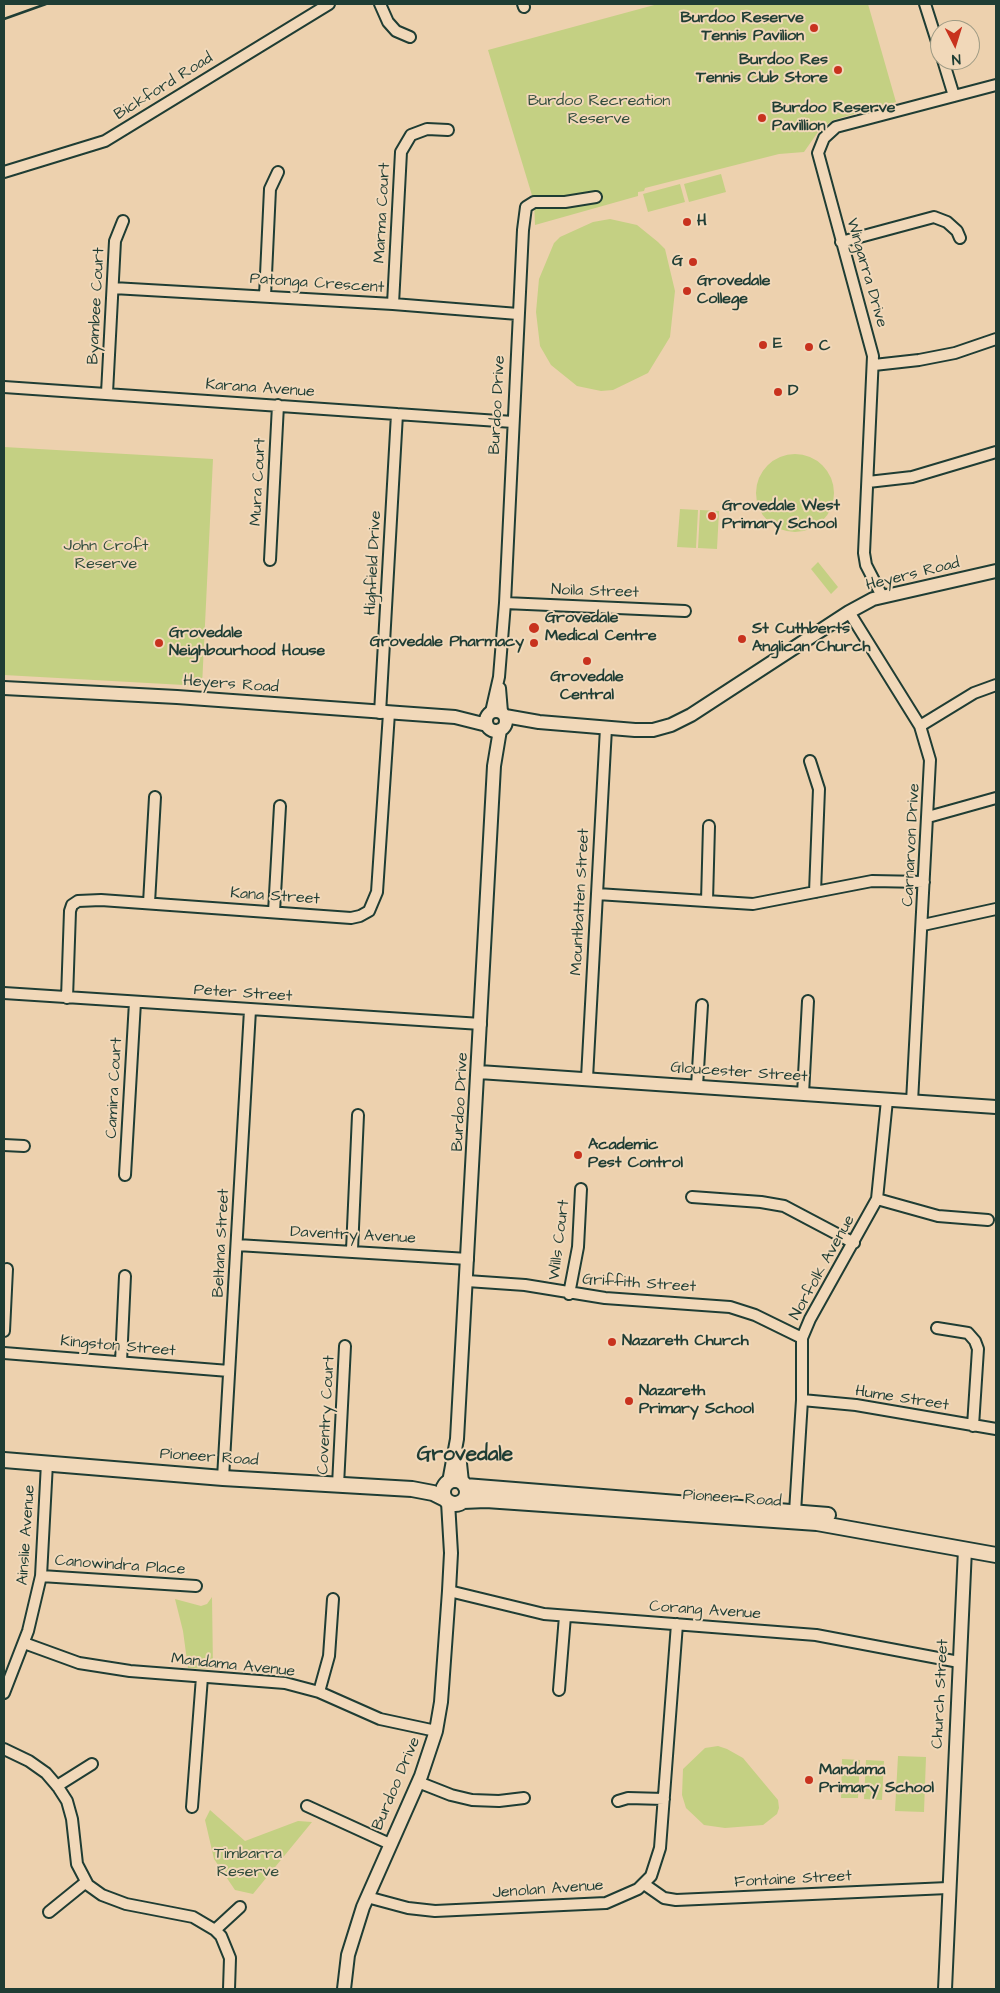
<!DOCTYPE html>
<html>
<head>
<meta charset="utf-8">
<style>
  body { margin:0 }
  #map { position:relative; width:1000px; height:1993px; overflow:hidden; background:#edd1ae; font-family:"Architects Daughter",sans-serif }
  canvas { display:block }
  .frame { position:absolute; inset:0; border:5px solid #1f3d34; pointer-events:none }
  .north { position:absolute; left:930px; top:20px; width:50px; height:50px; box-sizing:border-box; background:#f1d8b9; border:1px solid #9d9a84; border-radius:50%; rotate:175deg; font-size:14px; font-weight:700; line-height:20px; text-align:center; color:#1f3d34 }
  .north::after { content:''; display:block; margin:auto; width:18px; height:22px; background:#c8321e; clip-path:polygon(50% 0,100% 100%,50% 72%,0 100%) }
</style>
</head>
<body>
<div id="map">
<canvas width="1000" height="1993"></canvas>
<div class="frame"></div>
<div class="north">N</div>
</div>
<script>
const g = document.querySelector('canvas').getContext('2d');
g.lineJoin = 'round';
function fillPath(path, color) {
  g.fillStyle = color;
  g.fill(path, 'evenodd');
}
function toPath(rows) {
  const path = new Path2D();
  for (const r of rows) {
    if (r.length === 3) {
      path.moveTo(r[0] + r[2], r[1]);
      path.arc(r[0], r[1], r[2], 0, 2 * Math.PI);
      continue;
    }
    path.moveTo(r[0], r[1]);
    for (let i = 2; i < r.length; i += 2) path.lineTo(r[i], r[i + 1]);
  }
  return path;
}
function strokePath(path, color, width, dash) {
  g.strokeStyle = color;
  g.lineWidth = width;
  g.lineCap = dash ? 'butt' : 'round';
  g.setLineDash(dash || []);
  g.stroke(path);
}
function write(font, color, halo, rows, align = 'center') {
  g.font = font + ' "Architects Daughter",sans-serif';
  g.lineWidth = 4;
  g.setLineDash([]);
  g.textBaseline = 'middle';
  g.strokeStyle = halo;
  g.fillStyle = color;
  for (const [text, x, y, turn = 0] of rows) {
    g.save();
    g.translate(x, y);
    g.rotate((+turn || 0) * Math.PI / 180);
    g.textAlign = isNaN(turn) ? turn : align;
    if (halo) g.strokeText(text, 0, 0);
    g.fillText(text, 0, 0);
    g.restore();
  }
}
fillPath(toPath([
  [658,4,868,4,896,102,833,120,818,132,804,152,779,154,645,188,644,191,638,192,638,196,535,225,534,202,488,50],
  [721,174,726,192,689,202,684,184],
  [680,184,685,202,648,212,643,194],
  [610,219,637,225,658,242,665,249,675,291,670,337,648,373,613,390,601,391,577,386,551,365,540,346,536,312,539,279,554,243,560,237,593,222],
  [4,447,213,459,202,686,4,675],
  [795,493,39],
  [680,509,698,510,696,548,677,547],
  [700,510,719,511,717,549,698,548],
  [818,562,838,587,831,594,811,569],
  [212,1597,213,1669,188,1668,183,1631,175,1599,201,1606,207,1604],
  [718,1746,727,1749,743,1758,778,1800,779,1808,777,1814,763,1825,725,1828,704,1825,686,1808,682,1795,683,1769,705,1748],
  [898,1756,926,1757,924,1812,895,1811],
  [842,1759,860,1760,858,1798,841,1798],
  [866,1760,884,1761,882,1800,864,1799],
  [210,1810,245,1841,298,1821,312,1822,253,1894,235,1890,214,1859,205,1820]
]), '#c4d083');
const minor = toPath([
  [380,4,388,22,396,31,410,37],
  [523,4,524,7],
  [925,4,940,51],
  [943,60,954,96],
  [4,172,105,141,329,4],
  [841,242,934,217,947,222,957,231,960,238],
  [113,288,393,304,518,314],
  [265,296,270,189,278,172],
  [393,304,401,152,411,135,427,129,448,130],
  [874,365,919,360,955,353,996,339],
  [4,387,513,422],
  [107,393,115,241,123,221],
  [868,482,912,477,996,452],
  [270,560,278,405],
  [882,596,866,565,864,553,873,356,818,153,824,138,836,127,996,85],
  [505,603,685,611],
  [849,612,920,726,930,760,912,1102],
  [500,688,502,712],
  [491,712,499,677,505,603,523,230,526,207,534,202,565,202,596,197],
  [380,713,397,414],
  [920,726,974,693,996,685],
  [810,761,819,789,815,892],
  [928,817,996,798],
  [597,894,753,904,872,881,924,882],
  [707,901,709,826],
  [149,903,155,797],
  [274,912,280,806],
  [923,925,996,909],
  [4,993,481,1024],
  [67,998,70,911,72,905,78,901,101,900,351,918,360,916,369,911,377,892,389,713],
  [587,1078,606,728],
  [697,1086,702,1005],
  [803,1094,808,1001],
  [4,1145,24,1146],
  [125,1175,135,1002],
  [692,1197,761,1202,784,1206,854,1243],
  [877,1199,938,1216,988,1220],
  [237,1245,468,1259],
  [352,1250,358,1115],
  [467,1281,525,1285,605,1298,730,1307,755,1315,802,1338],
  [569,1294,578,1247,581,1189],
  [937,1328,968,1333,975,1341,978,1349,973,1426],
  [4,1331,7,1269],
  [4,1353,229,1371],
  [121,1362,125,1276],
  [802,1400,856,1405,996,1429],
  [223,1478,250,1010],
  [338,1485,345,1346],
  [795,1512,802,1400,802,1338,810,1319,877,1199,887,1100],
  [41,1576,196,1586],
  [449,1591,544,1614,816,1635,959,1662],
  [24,1643,79,1663,130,1671,285,1683,319,1692,380,1719,436,1731],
  [559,1690,565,1616],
  [319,1692,329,1656,333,1599],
  [4,1693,28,1631,41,1576,47,1463],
  [4,1749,29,1761,46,1773,58,1787,67,1801,72,1819,77,1864,88,1885,102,1895,126,1904,193,1917,215,1930,221,1936,230,1958,229,1989],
  [418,1782,451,1795,472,1800,499,1801,524,1798],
  [57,1786,92,1764],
  [618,1801,628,1798,664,1799],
  [307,1806,390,1844],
  [192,1807,202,1677],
  [644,1884,664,1898,676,1900,948,1888],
  [367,1897,408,1908,435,1911,606,1903,638,1889,651,1876,660,1848,677,1624],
  [49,1912,86,1882],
  [215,1930,240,1907]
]);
const tertiary = toPath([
  [4,688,177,697,455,717,487,725],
  [496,721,10],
  [505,716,539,722,635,730,653,730,671,725,691,715,849,612,873,599,996,571],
  [479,1072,996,1107],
  [459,1454,462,1482],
  [449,1482,457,1439,494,766,500,730],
  [344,1989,348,1955,363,1907,421,1776,436,1731,441,1702,449,1591,451,1553,448,1502],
  [945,1989,965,1549]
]);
const secondary = toPath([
  [4,1460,223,1478,412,1489,433,1493,445,1499],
  [455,1492,12],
  [465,1486,828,1515],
  [463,1501,486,1500,817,1523,996,1555]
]);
strokePath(minor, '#1f3d34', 14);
strokePath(tertiary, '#1f3d34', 16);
strokePath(secondary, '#1f3d34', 18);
strokePath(minor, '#f1d8b9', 10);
strokePath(tertiary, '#f1d8b9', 12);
strokePath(secondary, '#f1d8b9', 14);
strokePath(toPath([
  [4,19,46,4]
]), '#1f3d34', 2.5);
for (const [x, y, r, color] of [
  [814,28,5,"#c8321e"],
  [838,70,5,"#c8321e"],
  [762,118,5,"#c8321e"],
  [687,222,5,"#c8321e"],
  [693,262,5,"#c8321e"],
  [687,291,5,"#c8321e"],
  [763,345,5,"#c8321e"],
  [809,347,5,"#c8321e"],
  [778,392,5,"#c8321e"],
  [712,516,5,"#c8321e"],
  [534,628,6,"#c8321e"],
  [742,639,5,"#c8321e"],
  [159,643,5,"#c8321e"],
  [534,643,5,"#c8321e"],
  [587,661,5,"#c8321e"],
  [578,1155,5,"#c8321e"],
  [612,1342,5,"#c8321e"],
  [629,1401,5,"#c8321e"],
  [809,1780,5,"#c8321e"]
]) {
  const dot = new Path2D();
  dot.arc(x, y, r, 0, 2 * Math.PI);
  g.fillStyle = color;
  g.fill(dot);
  strokePath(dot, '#f1d8b9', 2);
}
write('bold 16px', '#1f3d34', '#f1d8b9', [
  ["Burdoo Reserve",804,19,"right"],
  ["Tennis Pavilion",804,37,"right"],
  ["Burdoo Res",828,61,"right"],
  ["Tennis Club Store",828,79,"right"],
  ["Burdoo Reserve",772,109],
  ["Pavillion",772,127],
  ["H",697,222],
  ["G",683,262,"right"],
  ["Grovedale",697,282],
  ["College",697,300],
  ["E",773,345],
  ["C",819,347],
  ["D",788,392],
  ["Grovedale West",722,507],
  ["Primary School",722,525],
  ["Grovedale",545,619],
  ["Medical Centre",545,637],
  ["St Cuthberts",752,630],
  ["Anglican Church",752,648],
  ["Grovedale",169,634],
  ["Neighbourhood House",169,652],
  ["Grovedale Pharmacy",524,643,"right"],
  ["Grovedale",587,678,"center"],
  ["Central",587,696,"center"],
  ["Academic",588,1146],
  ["Pest Control",588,1164],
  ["Nazareth Church",622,1342],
  ["Nazareth",639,1392],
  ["Primary School",639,1410],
  ["Mandama",819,1771],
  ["Primary School",819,1789]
], 'left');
write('16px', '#1f3d34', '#f1d8b9', [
  ["Bickford Road",164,87,-32],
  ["Marma Court",383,213,-87],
  ["Wingarra Drive",866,273,74],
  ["Patonga Crescent",317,284,4],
  ["Byambee Court",97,306,-87],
  ["Karana Avenue",260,389,4],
  ["Burdoo Drive",498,405,-87],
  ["Mura Court",259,482,-87],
  ["Highfield Drive",374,563,-87],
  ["Heyers Road",913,575,-14],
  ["Noila Street",595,592,2],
  ["Heyers Road",231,685,4],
  ["Carnarvon Drive",912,845,-87],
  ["Kana Street",275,897,4],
  ["Mountbatten Street",581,902,-87],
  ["Peter Street",243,994,4],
  ["Gloucester Street",739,1073,4],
  ["Camira Court",115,1088,-87],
  ["Burdoo Drive",461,1102,-87],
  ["Daventry Avenue",353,1236,3],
  ["Wills Court",560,1240,-83],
  ["Beltana Street",222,1243,-87],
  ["Norfolk Avenue",823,1268,-61],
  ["Griffith Street",639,1284,4],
  ["Kingston Street",118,1347,5],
  ["Hume Street",902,1399,9],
  ["Coventry Court",327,1415,-87],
  ["Pioneer Road",209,1458,4],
  ["Pioneer Road",732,1499,4],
  ["Ainslie Avenue",27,1535,-86],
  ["Canowindra Place",120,1566,4],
  ["Corang Avenue",705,1611,4],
  ["Mandama Avenue",233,1666,6],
  ["Church Street",941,1694,-87],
  ["Burdoo Drive",397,1784,-67],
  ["Fontaine Street",793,1880,-3],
  ["Jenolan Avenue",548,1890,-4]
]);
write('16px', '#304c3c', '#f1d8b9', [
  ["Burdoo Recreation",599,102],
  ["Reserve",599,120],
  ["John Croft",106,547],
  ["Reserve",106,565],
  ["Timbarra",248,1855],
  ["Reserve",248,1873]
]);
write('bold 21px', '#1f3d34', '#f1d8b9', [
  ["Grovedale",465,1456]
]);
</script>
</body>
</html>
